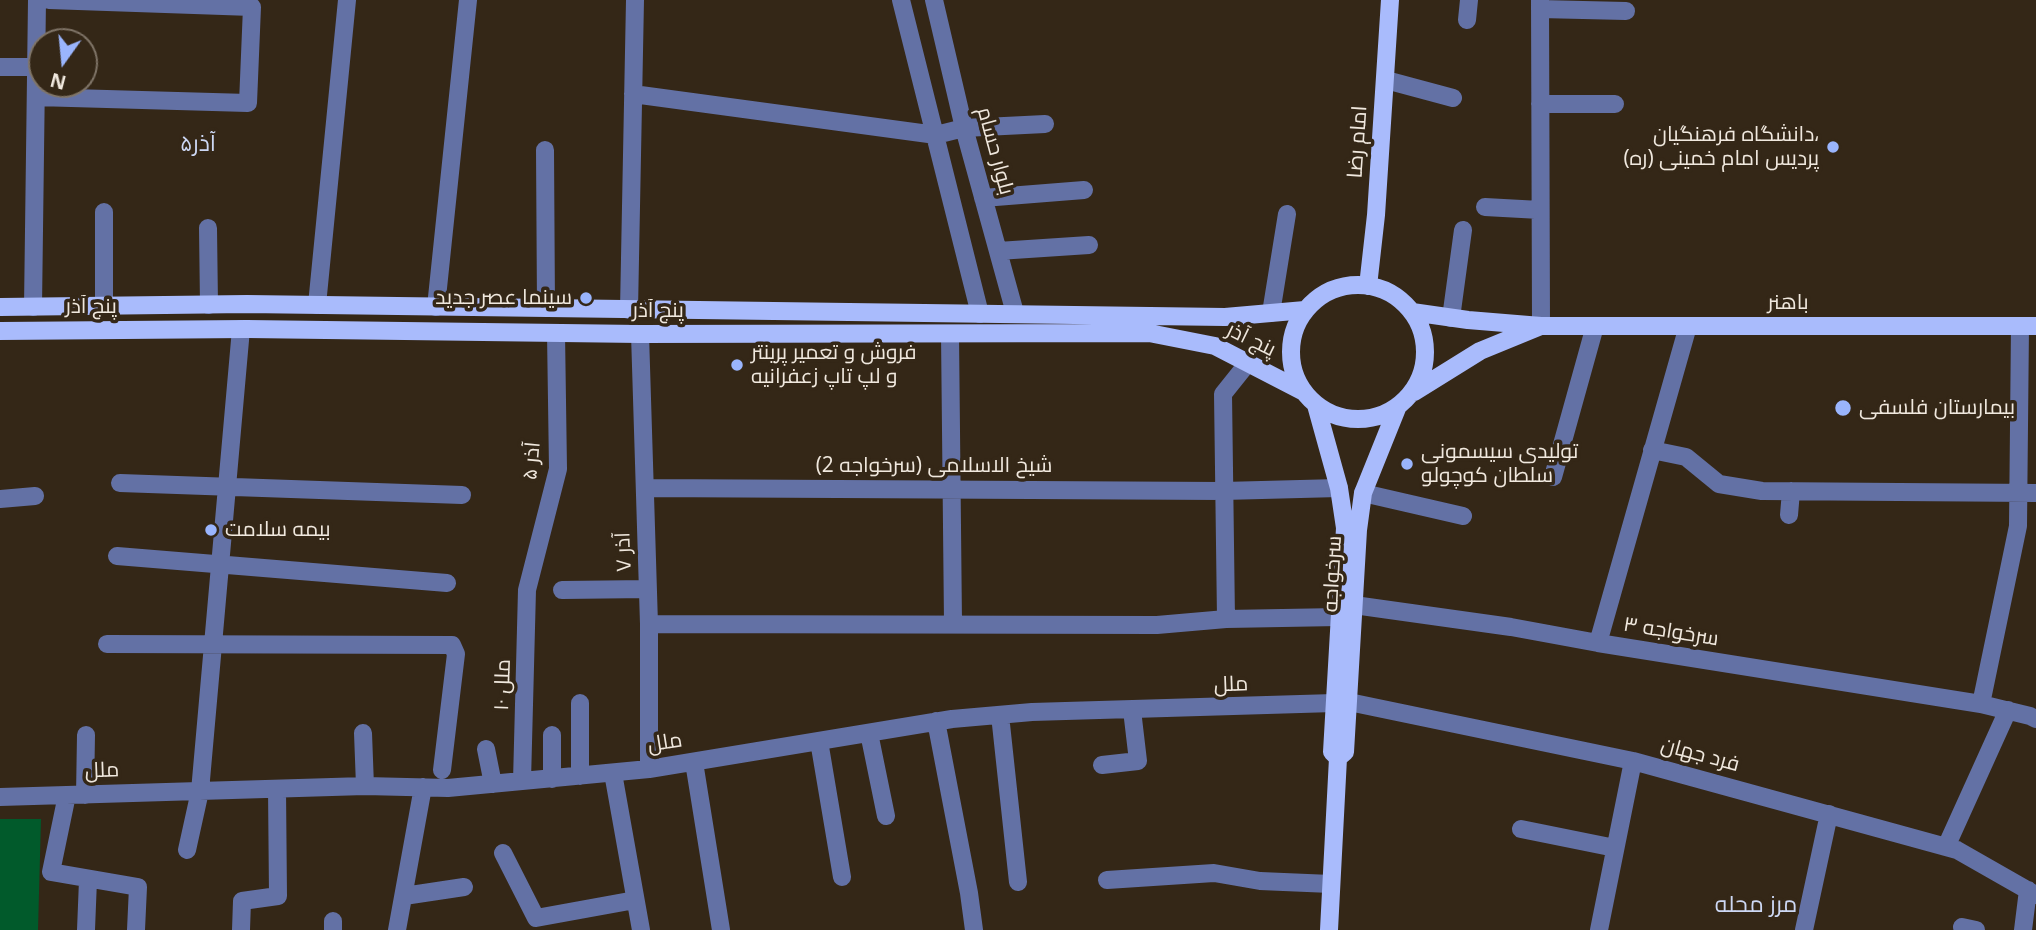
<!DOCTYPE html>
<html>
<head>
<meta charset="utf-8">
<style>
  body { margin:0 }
  #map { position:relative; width:2036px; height:930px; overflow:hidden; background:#342717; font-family:"Open Sans",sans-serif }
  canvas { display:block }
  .north { position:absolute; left:28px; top:28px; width:70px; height:70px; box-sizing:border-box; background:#342717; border:2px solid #7f7467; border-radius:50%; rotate:195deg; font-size:19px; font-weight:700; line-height:28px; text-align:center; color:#f0e8de }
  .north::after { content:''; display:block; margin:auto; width:24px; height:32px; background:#9ab5fd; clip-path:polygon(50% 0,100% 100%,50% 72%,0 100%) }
</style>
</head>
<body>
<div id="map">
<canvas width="2036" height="930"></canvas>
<div class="north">N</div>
</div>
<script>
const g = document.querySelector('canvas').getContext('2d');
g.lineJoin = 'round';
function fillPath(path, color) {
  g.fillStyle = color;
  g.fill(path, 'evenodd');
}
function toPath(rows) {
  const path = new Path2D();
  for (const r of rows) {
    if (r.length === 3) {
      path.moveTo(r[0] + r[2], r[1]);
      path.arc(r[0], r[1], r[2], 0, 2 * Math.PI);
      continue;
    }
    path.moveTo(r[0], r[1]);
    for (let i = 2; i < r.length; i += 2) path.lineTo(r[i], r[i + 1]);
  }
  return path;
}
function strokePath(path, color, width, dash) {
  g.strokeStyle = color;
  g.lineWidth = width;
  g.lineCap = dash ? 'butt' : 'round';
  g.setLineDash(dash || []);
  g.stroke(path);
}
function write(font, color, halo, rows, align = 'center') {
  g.font = font + ' "Open Sans",Cairo,sans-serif';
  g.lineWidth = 7;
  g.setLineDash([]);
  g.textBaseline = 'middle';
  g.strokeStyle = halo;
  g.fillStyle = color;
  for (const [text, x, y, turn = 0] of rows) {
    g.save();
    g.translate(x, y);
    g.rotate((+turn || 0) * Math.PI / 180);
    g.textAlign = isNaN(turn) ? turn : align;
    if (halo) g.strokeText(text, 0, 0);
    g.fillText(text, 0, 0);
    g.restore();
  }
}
fillPath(toPath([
  [0,819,41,819,38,930,0,930]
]), '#015a2b');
strokePath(toPath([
  [901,0,980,314],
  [934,0,964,128,1015,313],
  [1540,0,1541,326],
  [1540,9,1626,11],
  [1467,20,1469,0],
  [0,67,36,67],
  [1386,80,1453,98],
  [633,94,936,135,964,128,1045,124],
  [36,97,248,103,252,7,49,0],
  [1540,104,1615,104],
  [545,150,546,308],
  [983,198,1084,190],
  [1485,207,1540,210],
  [104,212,104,306],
  [208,228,209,305],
  [998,251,1089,245],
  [317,305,347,0],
  [33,307,37,0],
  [436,307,468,0],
  [629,310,635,0],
  [1271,313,1287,214],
  [1451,318,1463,230],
  [640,334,649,624,649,769],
  [950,334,953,623],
  [1652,450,1686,457,1719,484,1762,491,2036,493],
  [1553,477,1595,326],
  [120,483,462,495],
  [645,488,1223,491,1339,488],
  [1363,493,1463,516],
  [0,499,35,496],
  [1789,515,1791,491],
  [117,556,447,583],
  [562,590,648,589],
  [1354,605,1511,627,1598,643,1981,704,2030,716,2036,719],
  [1226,619,1223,394,1247,364],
  [649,624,1157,625,1226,619,1339,617],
  [1598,643,1688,326],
  [107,644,452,645,456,654,442,770],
  [1349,702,1633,761,1957,850,2036,895],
  [1981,704,2018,526,2020,326],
  [1000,715,1018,882],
  [936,721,969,893,974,930],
  [363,733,365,786],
  [869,733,886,816],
  [552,735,552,779],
  [819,741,842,877],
  [486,749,493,784],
  [694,762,721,930],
  [1102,765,1138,761,1132,710],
  [613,773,641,930],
  [580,776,580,703],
  [522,781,527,590,558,469,556,333],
  [67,795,51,872,138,887,136,930],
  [85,795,86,735],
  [0,797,365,786,448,788,649,769,952,719,1032,712,1334,703],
  [1521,829,1615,848],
  [1946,847,2008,710],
  [187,850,200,791,241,329],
  [503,853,536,918,635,900],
  [1107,880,1214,873,1260,881,1331,884],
  [404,896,464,887],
  [333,921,333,930],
  [1962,927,1976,930],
  [86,930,88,880],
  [241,930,242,901,278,896,277,789],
  [397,930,423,787],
  [1599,930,1633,761],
  [1804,930,1829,814],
  [2023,930,2028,890]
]), '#6371a5', 18);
strokePath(toPath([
  [1358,352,67],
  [1368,286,1376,215,1390,0],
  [0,307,247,304,1225,317,1305,310],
  [1412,312,1468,320,1541,326,1480,351,1414,392],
  [1541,326,2036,326],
  [0,331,247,329,640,334,1149,333,1215,346,1304,392],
  [1316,405,1339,488,1345,528,1332,752,1338,758,1345,752,1358,530,1363,493,1398,406],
  [1329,930,1338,758]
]), '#a9bbfc', 18);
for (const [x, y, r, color] of [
  [1833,147,7,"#9ab5fd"],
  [586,298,7,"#9ab5fd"],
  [737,365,7,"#9ab5fd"],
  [1843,408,9,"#9ab5fd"],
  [1407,464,7,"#9ab5fd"],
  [211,530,7,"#9ab5fd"]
]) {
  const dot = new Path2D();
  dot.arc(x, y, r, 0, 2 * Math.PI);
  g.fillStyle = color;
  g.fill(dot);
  strokePath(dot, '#342717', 2.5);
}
write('21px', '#f0e8de', '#342717', [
  ["دانشگاه فرهنگیان،",1819,135,"right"],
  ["پردیس امام خمینی (ره)",1819,159,"right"],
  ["سینما عصر جدید",572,298,"right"],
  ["فروش و تعمیر پرینتر",751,353],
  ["و لپ تاپ زعفرانیه",751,377],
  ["بیمارستان فلسفی",1859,408],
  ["تولیدی سیسمونی",1421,452],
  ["سلطان کوچولو",1421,476],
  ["بیمه سلامت",225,530]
], 'left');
write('21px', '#f0e8de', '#342717', [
  ["امام رضا",1358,142,-86],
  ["بلوار حسام",995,151,75],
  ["باهنر",1788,303],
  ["پنج آذر",91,307],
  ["پنج آذر",658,311],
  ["پنج آذر",1251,340,26],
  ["آذر ۵",532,461,-85],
  ["شیخ الاسلامی (سرخواجه 2)",934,466],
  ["آذر ۷",624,552,-92],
  ["سرخواجه",1333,574,-87],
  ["سرخواجه ۳",1671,632,9],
  ["۱۰ ملل",503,685,-88],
  ["ملل",1231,685,-2],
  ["ملل",665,743,-9],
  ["فرد جهان",1700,755,15],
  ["ملل",102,771,-2]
]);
write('23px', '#cdd8f4', '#342717', [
  ["۵آذر",198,144],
  ["مرز محله",1756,905]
]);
</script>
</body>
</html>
